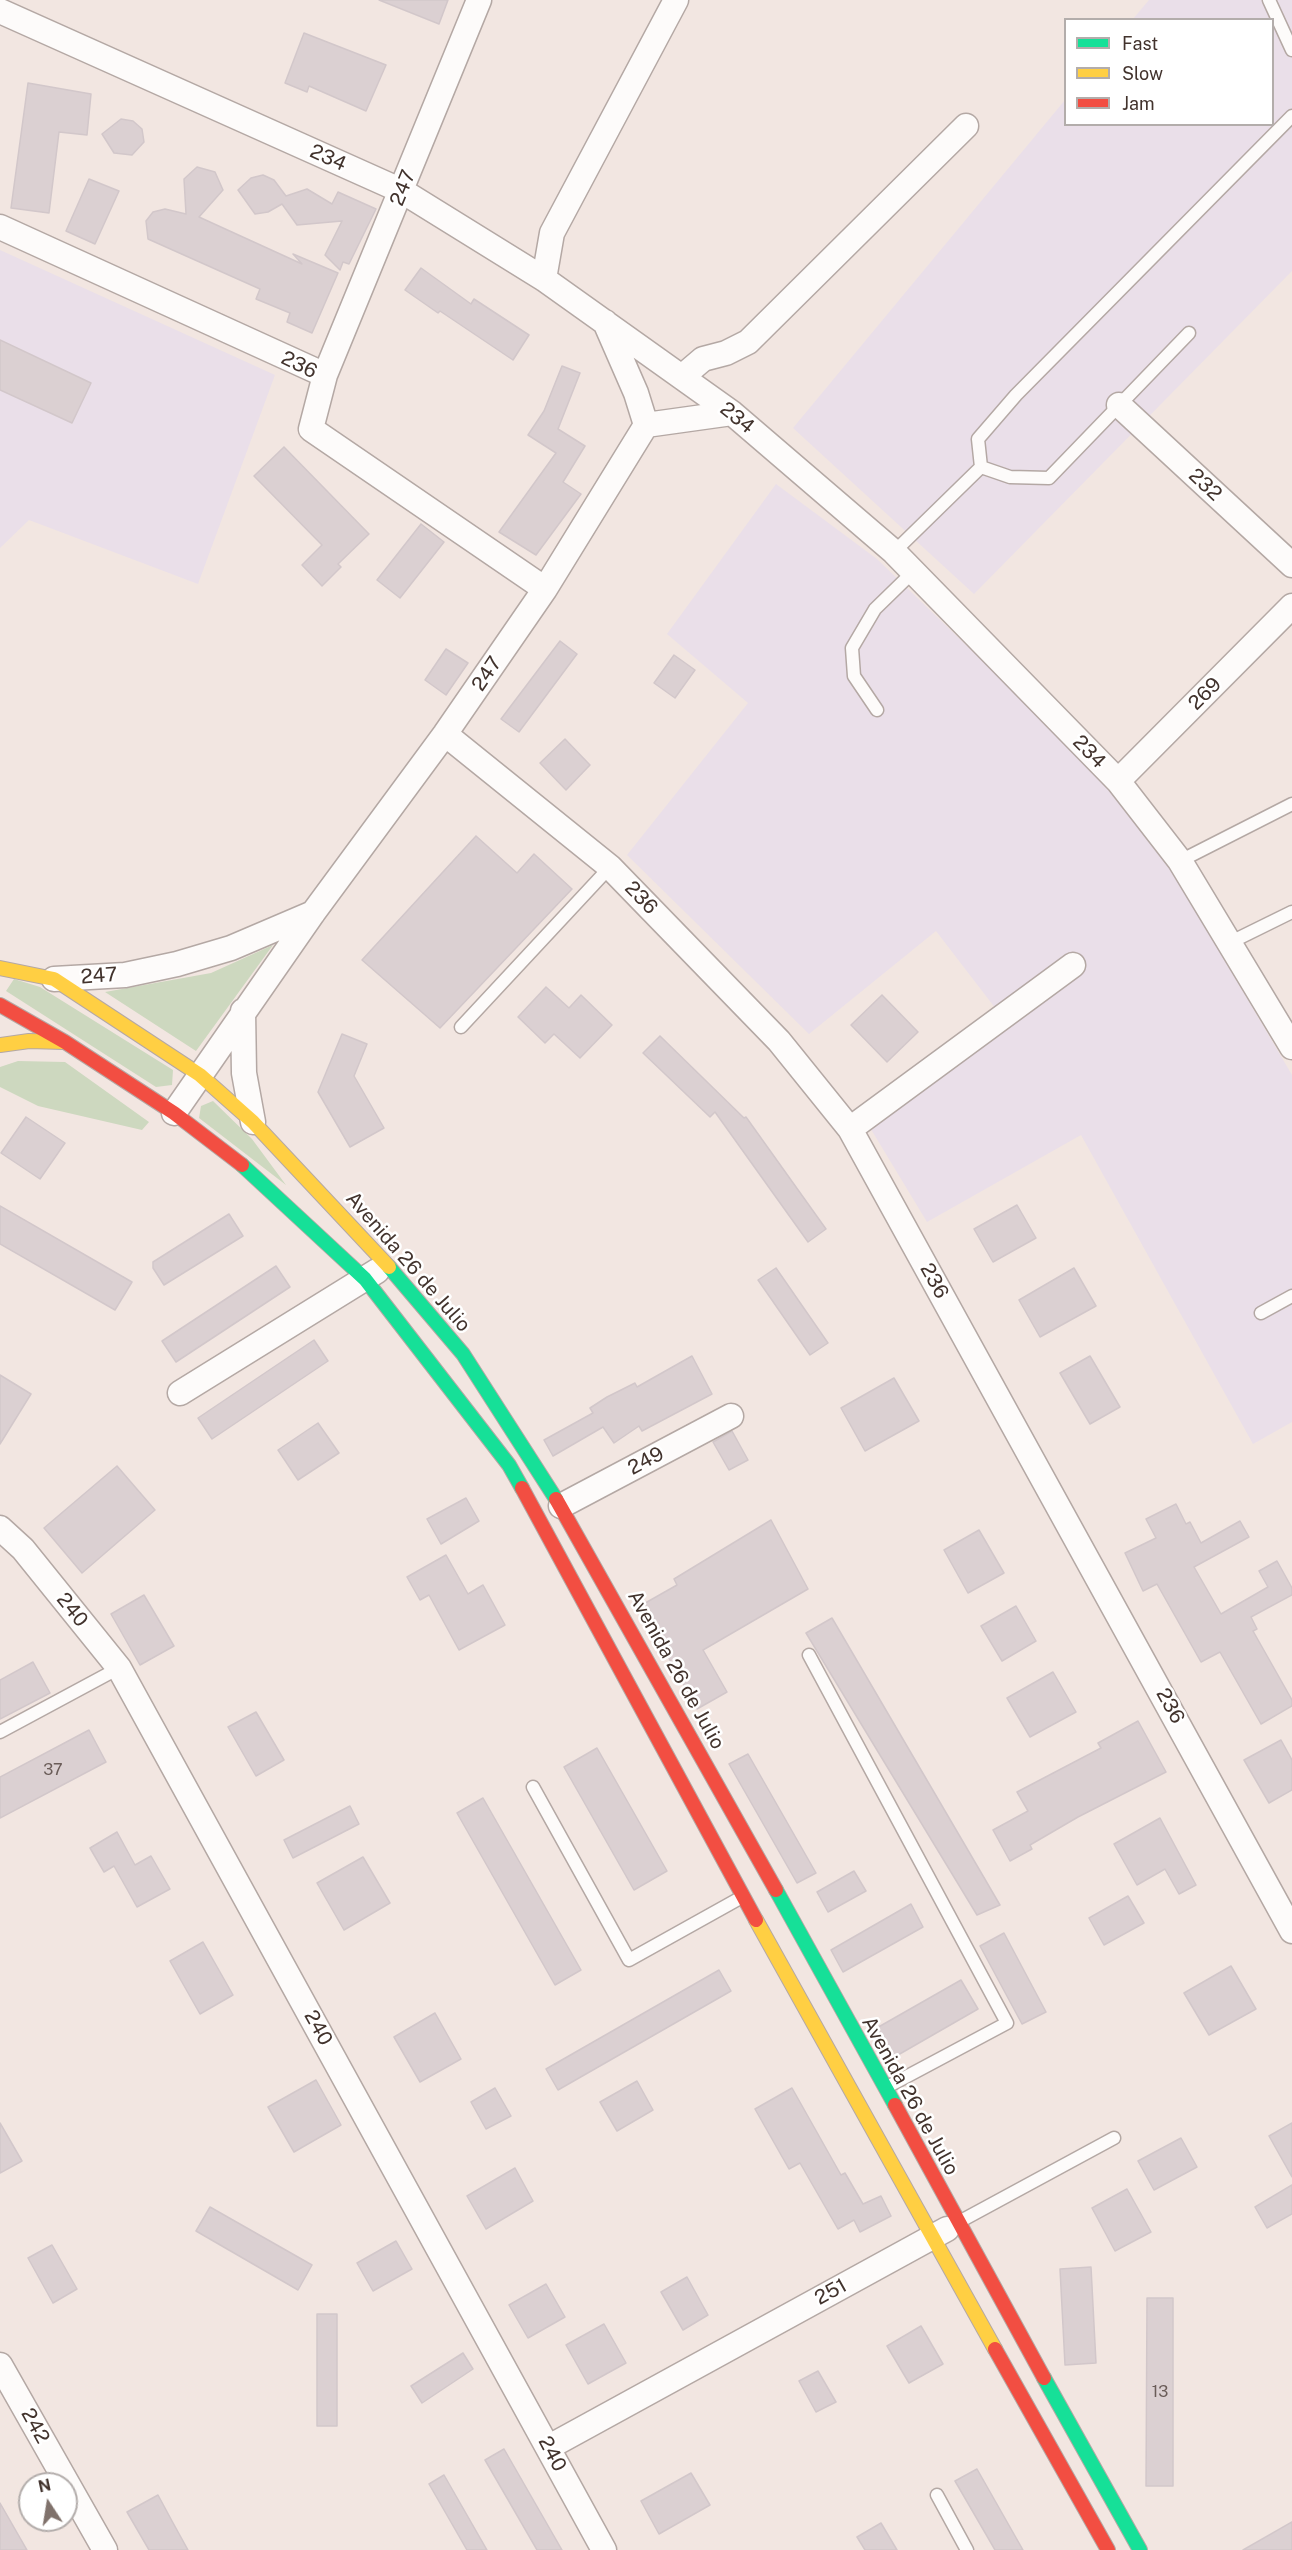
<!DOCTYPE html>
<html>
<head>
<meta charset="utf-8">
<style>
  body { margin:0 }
  #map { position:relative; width:1292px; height:2550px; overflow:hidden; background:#f2e6e1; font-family:"Public Sans",sans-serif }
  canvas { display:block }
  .legend { position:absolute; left:1064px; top:18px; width:210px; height:108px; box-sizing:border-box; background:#fff; border:2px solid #b3adab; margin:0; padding:8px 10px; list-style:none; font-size:18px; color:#42332d }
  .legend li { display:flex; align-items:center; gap:12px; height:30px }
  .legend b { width:30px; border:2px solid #b3adab }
  .north { position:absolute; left:18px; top:2472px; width:60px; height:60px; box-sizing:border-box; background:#fff; border:2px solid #b3adab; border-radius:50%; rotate:348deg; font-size:16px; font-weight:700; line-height:24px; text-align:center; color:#42332d }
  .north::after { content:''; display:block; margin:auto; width:21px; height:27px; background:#80726c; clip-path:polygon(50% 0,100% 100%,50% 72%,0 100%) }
</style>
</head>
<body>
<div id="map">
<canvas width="1292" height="2550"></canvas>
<ul class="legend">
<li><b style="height:8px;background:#16e098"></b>Fast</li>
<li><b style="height:8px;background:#ffcf43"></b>Slow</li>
<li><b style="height:8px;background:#f24e42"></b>Jam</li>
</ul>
<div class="north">N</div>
</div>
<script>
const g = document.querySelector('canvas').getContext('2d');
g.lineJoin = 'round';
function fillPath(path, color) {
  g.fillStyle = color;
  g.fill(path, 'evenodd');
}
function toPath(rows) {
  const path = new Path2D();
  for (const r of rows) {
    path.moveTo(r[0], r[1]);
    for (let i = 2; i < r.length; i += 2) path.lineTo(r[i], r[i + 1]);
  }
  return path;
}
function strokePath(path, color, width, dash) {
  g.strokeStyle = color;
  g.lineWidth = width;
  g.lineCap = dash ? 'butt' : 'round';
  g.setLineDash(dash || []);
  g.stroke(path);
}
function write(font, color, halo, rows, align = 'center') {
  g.font = font + ' "Public Sans",sans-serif';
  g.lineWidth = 5;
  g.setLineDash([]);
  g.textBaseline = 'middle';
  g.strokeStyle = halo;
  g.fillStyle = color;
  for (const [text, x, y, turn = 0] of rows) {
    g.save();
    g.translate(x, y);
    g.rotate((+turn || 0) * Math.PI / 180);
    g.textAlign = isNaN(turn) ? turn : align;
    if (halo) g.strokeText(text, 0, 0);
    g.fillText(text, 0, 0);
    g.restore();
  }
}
fillPath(toPath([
  [1149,0,1292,0,1292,271,974,594,793,428,1065,100,1066,124,1272,124,1272,20,1133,19],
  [0,250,275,375,198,584,29,520,0,548],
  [776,484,877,559,1114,788,1170,867,1292,1075,1292,1422,1253,1444,1081,1135,927,1222,869,1126,1009,1026,936,931,809,1034,627,855,748,703,667,634]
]), '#eadfe9');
fillPath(toPath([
  [273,945,196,1051,105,992,211,973],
  [14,979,40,987,173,1070,172,1085,156,1087,6,991],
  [18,1061,65,1062,149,1122,142,1130,38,1106,0,1087,0,1067],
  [213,1101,252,1139,286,1185,199,1118,201,1106]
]), '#cdd8bf');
const building = toPath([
  [379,0,448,0,439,24,379,0],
  [304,33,386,65,366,111,309,86,307,92,285,83,304,33],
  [28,83,91,94,87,135,59,132,49,213,11,208,28,83],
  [121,119,133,121,142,129,144,142,132,155,114,153,102,134,121,119],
  [197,167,215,172,223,190,199,217,302,264,293,254,338,273,312,333,287,322,290,313,256,299,260,289,148,239,146,221,153,212,165,209,186,214,184,179,197,167],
  [263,175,274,180,286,196,307,189,332,204,338,192,376,209,349,264,343,262,340,270,325,255,342,221,297,225,282,204,268,212,255,214,238,190,251,178,263,175],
  [89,179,119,191,95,244,66,231,89,179],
  [421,268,471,304,474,299,529,335,513,360,440,311,438,313,405,290,421,268],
  [0,340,91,383,72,423,0,390,0,340],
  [562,366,580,373,558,429,585,446,563,482,581,494,536,555,499,532,556,453,528,435,544,411,562,366],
  [284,447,369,534,338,564,341,567,322,586,302,565,322,545,254,476,284,447],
  [421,524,444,542,400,598,377,580,421,524],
  [560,641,577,654,519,732,501,719,560,641],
  [446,649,468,663,446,695,425,680,446,649],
  [674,655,695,670,675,698,654,683,674,655],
  [565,739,590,765,566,790,540,763,565,739],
  [476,836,517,873,534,854,572,889,440,1028,362,960,476,836],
  [546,987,569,1008,581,995,612,1025,580,1058,554,1034,545,1043,518,1017,546,987],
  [882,995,918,1032,887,1062,851,1025,882,995],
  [342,1034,367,1044,354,1076,384,1128,350,1147,318,1092,342,1034],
  [660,1036,744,1118,746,1117,826,1229,808,1242,715,1112,710,1117,643,1053,660,1036],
  [26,1117,65,1143,40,1179,1,1153,26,1117],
  [1017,1205,1036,1238,993,1262,974,1229,1017,1205],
  [0,1206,132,1282,115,1310,0,1244,0,1206],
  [229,1214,243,1236,164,1285,153,1268,153,1262,229,1214],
  [276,1266,290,1287,176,1362,162,1341,276,1266],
  [776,1268,828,1343,810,1355,758,1280,776,1268],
  [1074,1268,1096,1306,1040,1337,1019,1300,1074,1268],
  [314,1340,328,1361,212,1439,198,1418,314,1340],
  [692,1356,712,1394,642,1431,639,1426,614,1443,603,1427,553,1456,544,1440,593,1413,590,1408,607,1397,635,1383,637,1387,692,1356],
  [1090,1356,1120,1407,1090,1424,1060,1373,1090,1356],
  [0,1375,31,1394,0,1444,0,1375],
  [894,1378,919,1421,865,1451,841,1408,894,1378],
  [318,1423,339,1453,298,1480,278,1450,318,1423],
  [732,1431,748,1460,729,1470,713,1442,732,1431],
  [117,1466,155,1510,82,1573,44,1528,117,1466],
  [466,1498,479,1521,441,1544,427,1519,466,1498],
  [1176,1504,1186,1524,1190,1522,1201,1543,1240,1521,1249,1537,1194,1567,1221,1614,1268,1587,1259,1571,1277,1561,1292,1588,1292,1595,1251,1617,1257,1629,1253,1631,1292,1700,1292,1706,1261,1724,1220,1652,1201,1662,1157,1584,1143,1591,1125,1553,1156,1538,1146,1519,1176,1504],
  [771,1520,808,1589,703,1650,727,1692,697,1709,640,1606,677,1585,674,1579,771,1520],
  [979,1530,1004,1573,968,1593,944,1550,979,1530],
  [446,1555,468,1594,483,1585,505,1625,459,1650,429,1595,420,1600,407,1577,446,1555],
  [144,1595,174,1646,140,1665,111,1614,144,1595],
  [1016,1606,1036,1641,1002,1661,981,1626,1016,1606],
  [832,1618,979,1869,1000,1905,977,1915,806,1633,832,1618],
  [33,1662,50,1693,0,1719,0,1680,33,1662],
  [1053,1672,1076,1712,1030,1737,1007,1698,1053,1672],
  [256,1712,284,1760,256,1776,228,1727,256,1712],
  [1138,1721,1166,1772,1078,1817,1030,1845,1032,1849,1010,1861,993,1830,1028,1811,1017,1792,1101,1748,1098,1743,1138,1721],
  [89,1730,106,1762,0,1818,0,1777,89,1730],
  [1281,1740,1292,1760,1292,1790,1269,1803,1244,1760,1281,1740],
  [597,1748,667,1871,634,1890,564,1767,597,1748],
  [748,1754,816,1873,797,1883,729,1764,748,1754],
  [483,1798,581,1970,555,1985,457,1813,483,1798],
  [350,1806,359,1824,293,1858,284,1840,350,1806],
  [1160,1818,1196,1885,1179,1894,1165,1869,1137,1885,1114,1844,1160,1818],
  [117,1832,135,1865,151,1856,170,1889,137,1907,114,1866,104,1872,90,1848,117,1832],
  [363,1857,390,1903,344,1930,317,1883,363,1857],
  [854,1871,866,1891,828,1912,817,1892,854,1871],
  [1128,1896,1144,1923,1104,1945,1089,1918,1128,1896],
  [911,1904,923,1927,843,1972,831,1950,911,1904],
  [1004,1933,1046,2012,1022,2024,980,1946,1004,1933],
  [203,1942,233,1995,200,2014,170,1961,203,1942],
  [1231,1966,1256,2009,1209,2035,1184,1993,1231,1966],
  [719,1970,731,1991,558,2090,546,2069,719,1970],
  [961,1980,978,2009,891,2059,875,2029,961,1980],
  [435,2013,461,2059,420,2082,394,2037,435,2013],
  [316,2080,341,2125,294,2152,268,2107,316,2080],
  [637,2081,653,2110,617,2131,600,2102,637,2081],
  [495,2088,511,2116,486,2129,471,2102,495,2088],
  [792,2088,841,2175,845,2173,863,2204,881,2196,891,2216,860,2232,854,2220,838,2229,800,2163,789,2169,755,2109,792,2088],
  [0,2123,22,2161,0,2173,0,2123],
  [1292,2123,1292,2177,1269,2136,1292,2123],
  [1181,2138,1197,2167,1154,2190,1138,2161,1181,2138],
  [515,2168,533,2201,486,2229,467,2196,515,2168],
  [1292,2185,1292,2214,1267,2228,1255,2207,1292,2185],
  [1127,2189,1151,2232,1115,2251,1092,2208,1127,2189],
  [210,2207,312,2265,298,2290,196,2231,210,2207],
  [396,2241,412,2269,373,2291,357,2263,396,2241],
  [52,2245,77,2289,53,2303,28,2258,52,2245],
  [1091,2267,1096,2363,1065,2365,1060,2269,1091,2267],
  [687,2277,708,2315,683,2330,661,2292,687,2277],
  [546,2284,565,2317,528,2338,509,2305,546,2284],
  [1147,2298,1173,2298,1173,2486,1146,2486,1147,2298],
  [317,2314,337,2314,337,2426,317,2426,317,2314],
  [604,2324,626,2363,588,2384,566,2345,604,2324],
  [921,2326,943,2364,909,2383,887,2346,921,2326],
  [463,2353,473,2369,422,2403,411,2386,463,2353],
  [818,2371,836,2402,816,2412,799,2381,818,2371],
  [504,2449,562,2550,537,2550,485,2460,504,2449],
  [977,2469,1023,2550,995,2550,955,2481,977,2469],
  [691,2473,710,2505,659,2534,641,2501,691,2473],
  [444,2475,487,2550,467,2550,429,2484,444,2475],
  [158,2495,172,2521,188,2550,149,2550,127,2512,158,2495],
  [0,2503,27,2550,0,2550,0,2503],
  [1292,2522,1292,2550,1243,2550,1292,2522],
  [881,2523,897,2550,865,2550,857,2537,881,2523]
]);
fillPath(building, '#dbd0d2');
strokePath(building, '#d2c7ca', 1.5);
const lane = toPath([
  [1269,0,1292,50],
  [981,467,1010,477,1049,478,1189,333],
  [894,552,981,467,978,439,1016,395,1292,116],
  [877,710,854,676,852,648,875,609,913,572],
  [1180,861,1292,804],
  [1229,943,1292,912],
  [461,1027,610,867],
  [1261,1313,1292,1296],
  [809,1655,1007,2023,887,2087],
  [0,1732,119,1668],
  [533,1787,629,1960,742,1897],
  [957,2223,1114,2138],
  [937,2495,967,2550]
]);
const street = toPath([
  [479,0,325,375,311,429,545,589],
  [0,11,402,191,544,279,732,413,894,552,1118,781,1180,861,1292,1047],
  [0,227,325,375],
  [544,279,552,233,676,0],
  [605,322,636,393,646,425],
  [683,376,703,359,726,353,748,342,966,126],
  [1119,405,1292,565],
  [445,734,610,867,779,1041,850,1129,1292,1931],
  [1118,781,1292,606],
  [54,979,125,975,177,964,231,948,313,913],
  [243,1011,244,1073,253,1122],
  [174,1113,313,913,445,734,545,589,646,425,732,413],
  [850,1129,1073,965],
  [180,1393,377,1271],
  [561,1506,731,1416],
  [0,1528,23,1549,119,1668,604,2550],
  [0,2365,105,2550],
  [549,2447,947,2229]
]);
const fast = toPath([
  [242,1165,365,1279,509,1465,522,1488],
  [389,1267,463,1354,556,1499],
  [776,1890,895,2105],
  [1044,2378,1140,2550]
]);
const slow = toPath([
  [0,968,54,979,200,1075,253,1122,389,1267],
  [0,1045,29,1041,64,1042],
  [756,1920,995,2349]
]);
const jam = toPath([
  [0,1005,65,1042,174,1113,242,1165],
  [522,1488,756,1920],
  [556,1499,776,1890],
  [895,2105,1044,2378],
  [995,2349,1108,2550]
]);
strokePath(lane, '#b4a8a4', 15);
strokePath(street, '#b4a8a4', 27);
strokePath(fast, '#b4a8a4', 16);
strokePath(slow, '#b4a8a4', 16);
strokePath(jam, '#b4a8a4', 16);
strokePath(lane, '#fdfbfa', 12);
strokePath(street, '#fdfbfa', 24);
strokePath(fast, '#16e098', 14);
strokePath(slow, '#ffcf43', 14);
strokePath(jam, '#f24e42', 14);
write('16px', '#6a5c58', null, [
  ["37",53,1770],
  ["13",1160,2392]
]);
write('20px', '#42332d', '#fff', [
  ["234",328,158,24],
  ["247",403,188,-68],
  ["236",299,365,26],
  ["234",737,418,39],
  ["232",1205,485,43],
  ["247",487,674,-56],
  ["269",1205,694,-45],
  ["234",1089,752,46],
  ["236",641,898,46],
  ["247",99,976,-4],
  ["Avenida 26 de Julio",408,1262,49],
  ["236",934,1281,61],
  ["249",646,1461,-28],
  ["240",72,1610,51],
  ["Avenida 26 de Julio",676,1670,61],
  ["236",1170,1706,61],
  ["240",318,2028,61],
  ["Avenida 26 de Julio",910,2096,61],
  ["251",831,2292,-29],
  ["242",35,2426,61],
  ["240",552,2454,62]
]);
</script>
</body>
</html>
